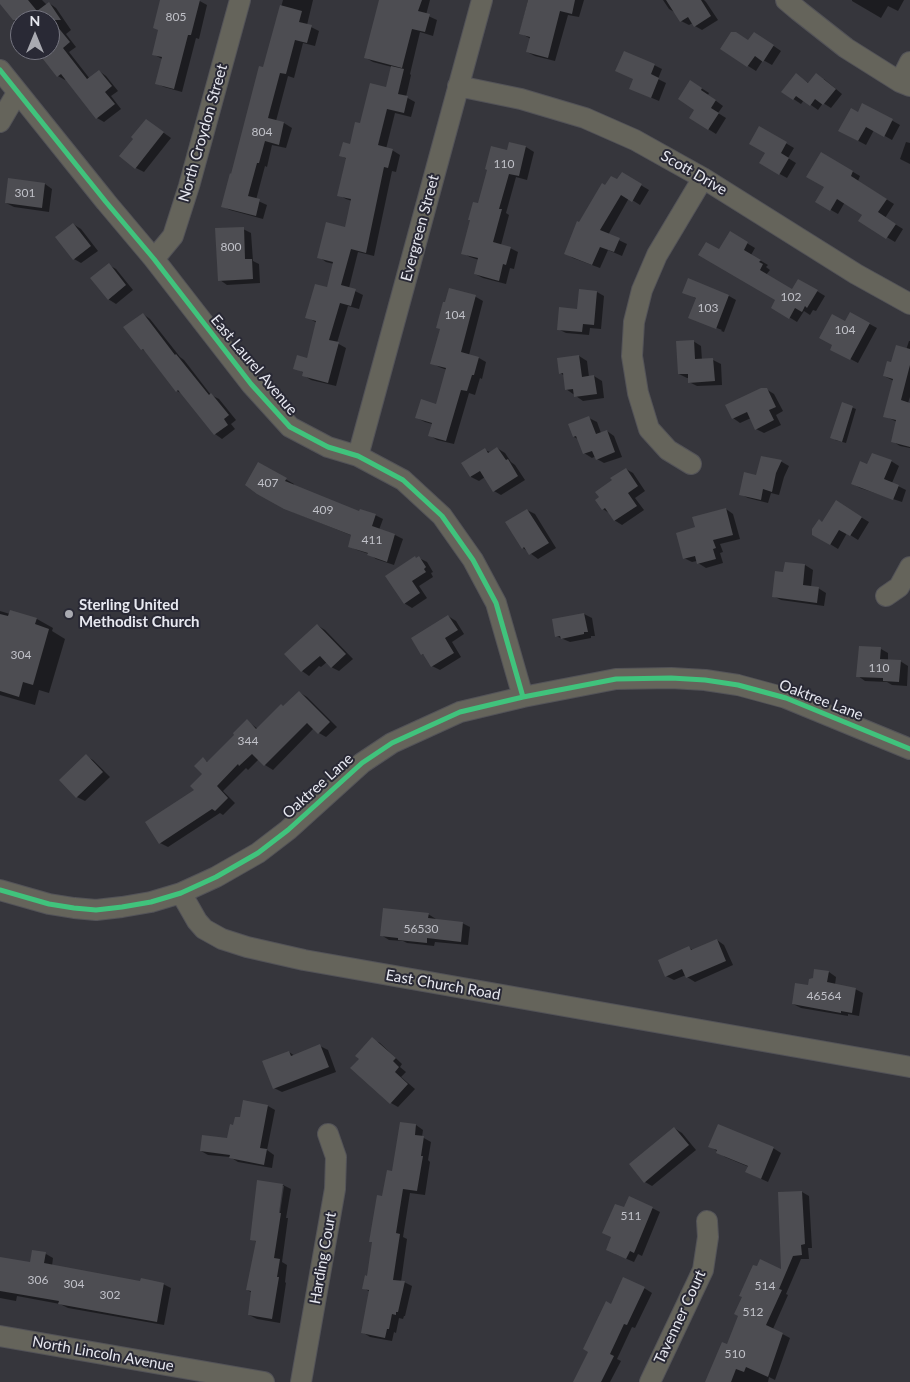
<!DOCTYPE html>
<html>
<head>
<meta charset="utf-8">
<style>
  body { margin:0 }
  #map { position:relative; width:910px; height:1382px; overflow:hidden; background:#36363c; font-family:Lato,sans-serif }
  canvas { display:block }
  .north { position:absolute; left:10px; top:10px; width:50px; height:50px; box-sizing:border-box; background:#292935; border:1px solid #757580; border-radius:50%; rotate:0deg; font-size:14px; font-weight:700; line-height:20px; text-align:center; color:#e7e8f0 }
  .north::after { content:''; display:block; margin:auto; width:18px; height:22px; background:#a9aab1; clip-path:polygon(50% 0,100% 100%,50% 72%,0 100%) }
</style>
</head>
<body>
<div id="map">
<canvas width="910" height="1382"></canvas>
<div class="north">N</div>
</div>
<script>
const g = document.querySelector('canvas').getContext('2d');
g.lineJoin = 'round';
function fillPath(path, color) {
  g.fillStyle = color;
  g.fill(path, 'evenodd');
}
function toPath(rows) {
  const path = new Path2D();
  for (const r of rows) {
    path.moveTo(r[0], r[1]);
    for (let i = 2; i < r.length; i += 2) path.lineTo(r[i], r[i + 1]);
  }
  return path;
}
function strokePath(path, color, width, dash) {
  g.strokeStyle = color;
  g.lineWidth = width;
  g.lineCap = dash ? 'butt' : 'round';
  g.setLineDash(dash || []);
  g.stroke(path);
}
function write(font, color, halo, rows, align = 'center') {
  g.font = font + ' Lato,sans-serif';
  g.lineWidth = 4;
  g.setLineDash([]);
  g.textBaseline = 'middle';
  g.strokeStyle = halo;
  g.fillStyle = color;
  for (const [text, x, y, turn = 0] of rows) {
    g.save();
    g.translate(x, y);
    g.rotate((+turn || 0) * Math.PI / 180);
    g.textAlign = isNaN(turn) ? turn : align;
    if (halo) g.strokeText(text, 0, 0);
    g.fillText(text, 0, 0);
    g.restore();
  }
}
fillPath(toPath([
  [2,0,42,0,47,5,49,3,56,8,71,30,66,34,76,47,69,52,90,79,99,71,106,76,118,91,111,96,121,109,104,122,97,118,66,79,65,80,58,76,38,50,50,50,50,20,20,20,20,28,2,5],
  [161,0,198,0,207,5,199,39,196,38,182,92,164,87,156,83,162,59,153,54,159,30],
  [283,0,313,0,307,25,319,31,315,46,303,43,294,78,288,76,276,121,284,123,292,128,286,148,272,145,267,167,265,166,256,200,267,205,263,219,230,210,222,206,264,69],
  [380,0,430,0,426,15,437,20,433,36,420,32,410,74,411,75,406,97,415,102,411,117,395,113,386,149,392,150,400,155,396,172,392,171,374,256,358,252,349,288,363,295,359,309,348,306,337,343,346,348,336,386,311,380,303,375,304,373,295,368,307,359,317,323,307,317,327,289,334,264,326,262,319,257,346,229,352,201,346,199,339,195,347,159,341,156,351,145,361,125,387,88,392,67,373,62,366,58],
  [528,0,584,0,579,17,568,15,555,61,535,56,527,52,531,39,520,33],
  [663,0,704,0,706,2,718,20,702,30,695,26,693,23,689,25,681,21,676,13,669,9],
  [852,0,904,0,898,11,888,6,881,18,852,1],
  [762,38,781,51,772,65,763,60,756,71,721,49],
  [654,65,662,69,658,79,666,83,659,101,638,92],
  [796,75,810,84,824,79,842,94,831,108,823,103,818,110,804,100,801,104,783,92],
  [698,86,709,93,708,95,723,106,718,113,726,118,716,134,708,129,696,110],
  [863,104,900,125,892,140,874,130,866,145,840,131,858,113],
  [146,120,171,138,144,172,136,168,134,138],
  [760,128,794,148,788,158,796,163,787,178,760,163,767,152],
  [906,142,910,143,910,164,900,159],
  [510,143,526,147,534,152,527,180,516,177,506,213,509,215,501,245,510,248,518,252,514,269,510,268,506,284,483,278,475,274,479,260,470,257,463,253,478,205,508,151],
  [821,153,860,176,858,181,894,204,885,218,903,229,895,242,860,221,864,214,845,202,838,214,817,202,825,187],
  [622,174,649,190,640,205,629,198,608,235,627,244,622,256,608,250,600,268,573,258,565,253,580,224,606,186,618,181],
  [45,184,52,189,49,212,14,207,6,203],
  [73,224,81,229,98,251,81,263,74,259],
  [243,229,251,233,253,261,259,264,260,283,227,285,220,280],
  [730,233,755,248,751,255,768,265,766,267,770,270,766,275,793,291,799,280,825,296,816,311,813,310,810,315,804,311,797,322,773,307,776,300,719,251],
  [109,265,116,269,133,290,116,304,108,299],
  [450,290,476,297,483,301,469,355,479,358,486,362,482,379,480,378,475,395,469,393,454,444,437,440,429,435,432,424,425,422,417,418,437,405,447,370,439,367,432,363],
  [597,292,604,296,601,329,590,328,589,335,566,333,558,329],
  [684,292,729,296,736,300,724,332,721,331,722,330,696,320,697,299],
  [143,314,150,319,180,357,184,360,211,395,219,399,236,420,231,424,235,429,222,439,215,434,183,394,177,391,146,352,142,349],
  [851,314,877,328,858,363,839,353,846,323],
  [693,341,701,346,702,360,713,360,721,364,722,385,697,386,689,382,689,378,687,378,679,374],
  [909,341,910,341,910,397,908,403,910,404,910,448,900,446,892,441,897,422,885,416,894,381,884,376,892,364,906,350],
  [579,356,587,361,589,377,594,376,602,381,604,398,583,401,566,389,565,376,560,373],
  [766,389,774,394,783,411,776,415,781,425,764,433,756,429,751,418,740,423,733,418],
  [843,404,856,409,846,443,835,440],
  [589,418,597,422,601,433,607,431,614,436,622,457,604,463,597,459,596,456,592,458,584,453,578,439,574,437,570,425],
  [497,448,505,453,511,462,515,465,525,480,501,495,494,491,485,477,479,481,471,477,463,464,485,450,490,452],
  [762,457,782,462,789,466,784,477,779,495,771,493,768,503,748,498,740,494,757,476],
  [891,461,899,466,892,483,906,490,902,502,860,488,853,484,868,466],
  [259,464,294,484,293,486,360,512,375,515,383,519,379,530,395,535,403,539,394,565,376,559,369,554,357,550,349,546,353,536,293,512],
  [626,469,633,473,645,491,635,498,644,510,622,525,614,520,609,513,603,509,614,480],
  [836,502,869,522,858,540,847,533,838,549,814,534,823,523],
  [726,509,733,514,740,539,720,544,723,552,720,553,723,563,706,568,698,563,697,561,692,562,684,558,696,527],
  [527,510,535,514,556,548,538,559,523,548],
  [419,558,427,562,433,572,431,573,433,577,419,586,427,598,412,608,404,603,417,559],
  [805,565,813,570,811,587,818,588,826,593,824,606,781,600,773,596,784,574],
  [0,611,10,614,11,611,37,619,53,628,52,631,65,639,49,693,39,690,35,705,0,695],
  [584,614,592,618,595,636,591,636,591,638,570,642,556,636],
  [448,616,456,621,464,634,452,642,461,657,440,670,432,666,426,656,422,654],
  [317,625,325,630,353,659,339,671,331,667,327,662,321,667,319,666,309,676,302,671],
  [881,649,888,653,888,661,900,661,908,666,907,686,892,685,887,682,865,681,858,676],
  [299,692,307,697,337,727,326,737,319,733,314,728,273,770,265,765,259,759,248,770,246,768,223,791,235,803,223,815,220,813,168,847,160,843,196,790,204,774,203,759,208,762,236,735,247,721,258,729,284,707],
  [86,756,93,760,110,777,85,801,77,797],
  [428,914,436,919,436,920,462,923,470,927,468,945,435,942,434,946,407,943,403,941,389,940,381,935],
  [717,940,724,945,733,965,695,982,687,977,686,975,674,980,666,976,689,948,693,950],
  [829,972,836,977,835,985,855,989,863,993,859,1016,848,1014,848,1016,801,1008,793,1004],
  [372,1039,380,1043,402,1064,400,1067,406,1072,401,1077,415,1089,398,1107,391,1103,360,1059],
  [320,1046,328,1050,336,1072,282,1092,274,1088,289,1052,295,1056],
  [268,1106,275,1110,267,1150,274,1155,272,1168,238,1162,230,1157,208,1155,201,1151,228,1139,241,1119],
  [416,1125,423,1130,422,1137,431,1142,428,1160,430,1162,425,1195,410,1193,403,1237,407,1239,401,1282,404,1282,412,1286,405,1316,404,1316,403,1319,399,1318,396,1333,394,1332,392,1341,370,1337,362,1332,370,1292,364,1288,368,1277,374,1243,371,1241,383,1198,393,1172],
  [674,1128,682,1133,696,1150,652,1186,645,1182],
  [710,1146,773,1148,781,1153,768,1182,755,1176,749,1167,725,1157],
  [258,1181,283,1185,291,1189,286,1218,288,1218,282,1262,287,1265,285,1282,286,1283,280,1323,257,1319,249,1315,253,1293,247,1290,257,1242,251,1239],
  [282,1186,284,1186,279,1219,277,1219],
  [802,1192,809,1196,812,1248,808,1248,809,1259,801,1259,786,1294,788,1295,773,1329,790,1338,775,1380,769,1377,768,1382,708,1382,727,1345,783,1271],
  [652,1208,660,1212,642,1256,638,1254,634,1262,615,1254],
  [46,1254,53,1258,52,1266,141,1283,163,1284,171,1288,164,1325,68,1308,60,1304,17,1296,16,1301,0,1298,0,1258,31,1264],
  [644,1288,652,1293,635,1328,632,1327,617,1359,621,1361,610,1382,574,1382,611,1305]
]), '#0007');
fillPath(toPath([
  [0,0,28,0,37,11,49,2,61,20,52,20,70,42,63,48,87,79,99,70,112,86,105,92,115,104,96,119,61,74,57,77,36,50,50,50,50,20,13,20,0,4],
  [160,0,200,0,191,35,188,35,174,89,155,84,162,57,152,55,158,30,153,28],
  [379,0,422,0,418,11,430,14,425,32,412,29,402,68,364,58],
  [528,0,575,0,572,14,560,11,548,58,526,52,530,37,519,34],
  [666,0,701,0,711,16,694,27,688,17,680,22],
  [280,5,302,11,299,22,312,25,307,43,295,40,286,74,280,73,268,118,284,122,279,145,265,141,259,163,257,163,248,196,260,199,256,216,221,207,230,173,231,174,259,66,263,67],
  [731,32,736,32,748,40,754,32,774,45,763,62,755,56,747,67,720,49],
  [624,51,655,64,651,74,659,78,651,98,629,89,633,79,615,71],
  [391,66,404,69,398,94,408,96,404,113,387,109,378,145,393,149,388,168,384,167,366,253,351,249,341,285,356,289,351,306,340,303,329,340,339,342,328,383,302,376,303,372,293,369,297,355,307,358,316,321,305,318,315,284,327,287,333,262,317,258,326,222,345,227,351,199,337,196,346,158,339,156,343,142,350,144,355,122,360,123,370,83,386,87],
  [796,73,808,83,816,73,836,89,823,105,815,99,810,106,796,96,793,100,781,92],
  [690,80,702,88,701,90,716,100,711,108,719,113,708,130,689,118,694,110,678,99],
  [862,103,893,119,884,137,866,127,858,141,838,131,851,108,858,112],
  [146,119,164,132,135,169,119,156,133,139,131,137],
  [759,126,787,142,781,153,789,158,779,175,759,163,765,153,749,144],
  [509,142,526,146,519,176,509,174,499,209,502,209,493,242,511,247,506,265,503,264,499,281,474,274,478,258,461,254,470,220,468,220,473,202,478,203,487,170,485,169,491,146,507,150],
  [821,152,853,171,851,176,887,199,878,212,896,224,886,239,858,221,862,215,837,199,830,211,815,202,824,187,806,177],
  [622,172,642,184,632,202,621,195,600,230,620,238,614,252,600,247,592,265,564,254,577,221,579,222,602,183,605,185,611,176,617,179],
  [8,178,45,183,42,208,5,203],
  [73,223,91,246,73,260,55,237],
  [244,227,245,259,252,259,253,279,218,281,215,228],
  [730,231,748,242,744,250,761,260,759,262,763,264,760,270,792,289,798,279,818,290,807,308,805,306,802,312,795,308,789,319,771,308,775,300,698,255,706,242,719,249],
  [109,263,126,285,108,300,90,278],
  [688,278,729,295,716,329,688,318,696,298,682,293],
  [449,288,476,295,461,352,479,357,474,375,472,375,467,391,461,390,446,441,428,436,432,423,415,418,421,399,436,404,446,368,430,364,440,329,436,328,443,302,445,302],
  [579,289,597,291,594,325,583,324,582,332,557,330,559,307,577,309],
  [850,312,870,323,850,360,830,350,832,345,819,338,832,314,845,321],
  [143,313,175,355,176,354,209,395,211,393,229,415,224,419,228,425,214,435,178,390,176,392,143,349,141,350,123,327],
  [694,340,695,359,713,358,715,381,688,383,688,374,678,374,676,341],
  [896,345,910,349,910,365,901,400,910,403,910,447,891,442,896,420,883,417,893,379,883,376,887,361,891,362],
  [579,355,582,377,594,375,597,394,574,397,573,389,565,390,563,373,559,374,557,358],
  [761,388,767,388,776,407,769,410,774,420,755,430,747,412,732,419,725,405],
  [842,402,853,406,842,442,830,438],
  [589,416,596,434,607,430,615,452,596,460,592,451,583,454,576,436,573,437,568,424],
  [497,447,506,460,508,459,518,476,493,492,480,471,470,477,461,463,485,448,488,453],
  [872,453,892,460,884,479,899,485,893,500,851,484,860,461,867,464],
  [761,456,782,460,776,473,772,492,763,489,761,500,739,495,744,472,756,475],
  [258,462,287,478,285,481,359,511,360,509,376,514,372,526,395,534,387,562,367,555,368,553,348,547,351,535,284,509,257,494,245,485],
  [626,468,638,486,628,493,637,506,614,521,605,508,602,510,595,500,599,497,595,492,612,480,610,478],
  [836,500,862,517,850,536,839,530,830,545,812,535,812,529,819,519,822,522],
  [726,508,733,535,713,540,716,548,713,549,716,559,697,564,695,556,683,559,676,533,695,527,692,517],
  [527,509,549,543,529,555,524,547,522,549,505,522],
  [415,556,416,558,419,556,426,567,424,569,426,572,412,581,420,593,404,604,385,576],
  [785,562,805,564,803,585,819,587,817,603,772,597,775,571,783,572],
  [10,610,37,618,35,624,49,629,33,685,23,682,19,697,0,691,0,614,8,616],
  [584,613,588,632,584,632,584,634,561,639,560,636,555,637,552,619],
  [448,615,458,630,445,638,454,653,431,667,423,654,421,655,411,638],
  [317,624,346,654,331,668,320,656,301,672,284,654],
  [859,646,881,647,880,659,901,660,899,682,883,681,883,678,856,677],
  [299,691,330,722,318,734,307,723,264,766,252,754,239,766,238,764,217,786,228,798,215,811,212,809,159,844,145,822,194,790,190,786,202,774,194,766,203,757,207,762,234,735,233,733,247,719,256,729,281,704,283,706],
  [86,754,103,772,76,798,59,780],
  [383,908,429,913,428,918,463,922,461,942,427,938,427,943,398,940,398,938,380,936],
  [717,939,726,961,686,978,682,969,665,977,658,960,689,946,691,950],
  [814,969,829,971,827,982,856,988,852,1013,841,1011,841,1013,792,1004,795,983,808,985,809,979,813,978],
  [372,1037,396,1058,393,1061,399,1067,395,1072,408,1084,390,1104,350,1068,359,1059,355,1056],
  [320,1044,329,1067,273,1089,262,1061,289,1051,291,1056],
  [243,1100,268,1105,260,1148,267,1149,264,1165,229,1158,230,1155,200,1151,202,1135,227,1138,230,1124,233,1125,235,1117,240,1117],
  [400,1122,416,1124,415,1135,424,1136,421,1156,423,1156,417,1191,403,1189,396,1233,400,1234,393,1280,405,1281,398,1312,396,1312,396,1315,392,1314,389,1329,387,1329,385,1338,361,1333,369,1290,362,1289,365,1275,367,1276,372,1242,369,1242,377,1195,382,1196,387,1170,392,1171],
  [718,1124,774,1147,761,1179,745,1172,748,1166,716,1153,717,1150,708,1147],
  [674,1127,689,1145,644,1183,629,1164],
  [257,1180,283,1184,279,1213,281,1213,274,1258,280,1259,277,1277,279,1277,272,1319,248,1315,251,1291,246,1290,256,1241,250,1240],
  [802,1191,805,1244,801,1245,802,1255,793,1256,779,1289,782,1290,766,1325,783,1333,768,1377,746,1367,744,1372,736,1369,731,1382,705,1382,722,1342,727,1344,738,1316,734,1314,742,1297,739,1296,753,1265,757,1266,760,1259,781,1269,778,1192],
  [629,1196,653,1207,634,1253,630,1251,626,1259,606,1250,611,1237,602,1233,615,1204,624,1207],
  [32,1250,46,1252,44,1263,140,1281,141,1278,164,1283,157,1322,58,1304,59,1301,0,1291,0,1257,30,1262],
  [623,1277,645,1287,627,1325,624,1324,610,1354,614,1356,601,1382,573,1382,588,1352,583,1349,606,1301,611,1304]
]), '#4d4d52');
const minor = toPath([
  [786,0,799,11,846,48,900,82,910,86],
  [0,70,106,202,154,259,251,384,290,427,328,447,358,456,403,480,442,516,473,560,496,603,523,697],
  [900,82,910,62],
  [458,86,521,99,585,118,635,140,703,178,856,274,910,304],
  [0,122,17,93],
  [154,259,173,236,189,186,240,0],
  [358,456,482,0],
  [691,464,668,450,649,429,638,393,632,356,634,322,642,290,657,255,703,178],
  [886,596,899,587,910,567],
  [0,890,49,904,74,908,96,910,122,907,151,902,181,893,216,877,258,853,288,830,362,763,392,743,460,712,523,697,616,679,671,678,705,680,738,685,786,698,910,749],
  [181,893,197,921,204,929,222,939,247,947,304,960,910,1067],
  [0,1336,264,1382],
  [301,1382,335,1189,336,1157,328,1134],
  [650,1382,703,1270,708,1237,707,1221]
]);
strokePath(minor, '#535358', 22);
strokePath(minor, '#65645b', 20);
strokePath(toPath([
  [0,70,106,202,154,259,251,384,290,427,328,447,358,456,403,480,442,516,473,560,496,603,523,697],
  [0,890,49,904,74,908,96,910,122,907,151,902,181,893,216,877,258,853,288,830,362,763,392,743,460,712,523,697,616,679,671,678,705,680,738,685,786,698,910,749]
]), '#40c37c', 5);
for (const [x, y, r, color] of [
  [69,614,5,"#a9aab1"]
]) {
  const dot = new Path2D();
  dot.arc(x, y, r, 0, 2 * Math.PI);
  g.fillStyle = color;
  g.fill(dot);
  strokePath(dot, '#292935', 2);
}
write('12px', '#c0c1c8', null, [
  ["805",176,17],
  ["804",262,132],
  ["110",504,164],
  ["301",25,193],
  ["800",231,247],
  ["102",791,297],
  ["103",708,308],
  ["104",455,315],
  ["104",845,330],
  ["407",268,483],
  ["409",323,510],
  ["411",372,540],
  ["304",21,655],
  ["110",879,668],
  ["344",248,741],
  ["56530",421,929],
  ["46564",824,996],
  ["511",631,1216],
  ["306",38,1280],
  ["304",74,1284],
  ["514",765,1286],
  ["302",110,1295],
  ["512",753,1312],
  ["510",735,1354]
]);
write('15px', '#e7e8f0', '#292935', [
  ["North Croydon Street",203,133,-74],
  ["Scott Drive",694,173,30],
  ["Evergreen Street",420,228,-75],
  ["East Laurel Avenue",254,365,50],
  ["Oaktree Lane",821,700,21],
  ["Oaktree Lane",318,786,-42],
  ["East Church Road",443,985,10],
  ["Harding Court",323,1258,-80],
  ["Tavenner Court",680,1317,-65],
  ["North Lincoln Avenue",103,1354,10]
]);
write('bold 15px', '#e7e8f0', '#292935', [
  ["Sterling United",79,605],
  ["Methodist Church",79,622]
], 'left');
</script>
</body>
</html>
